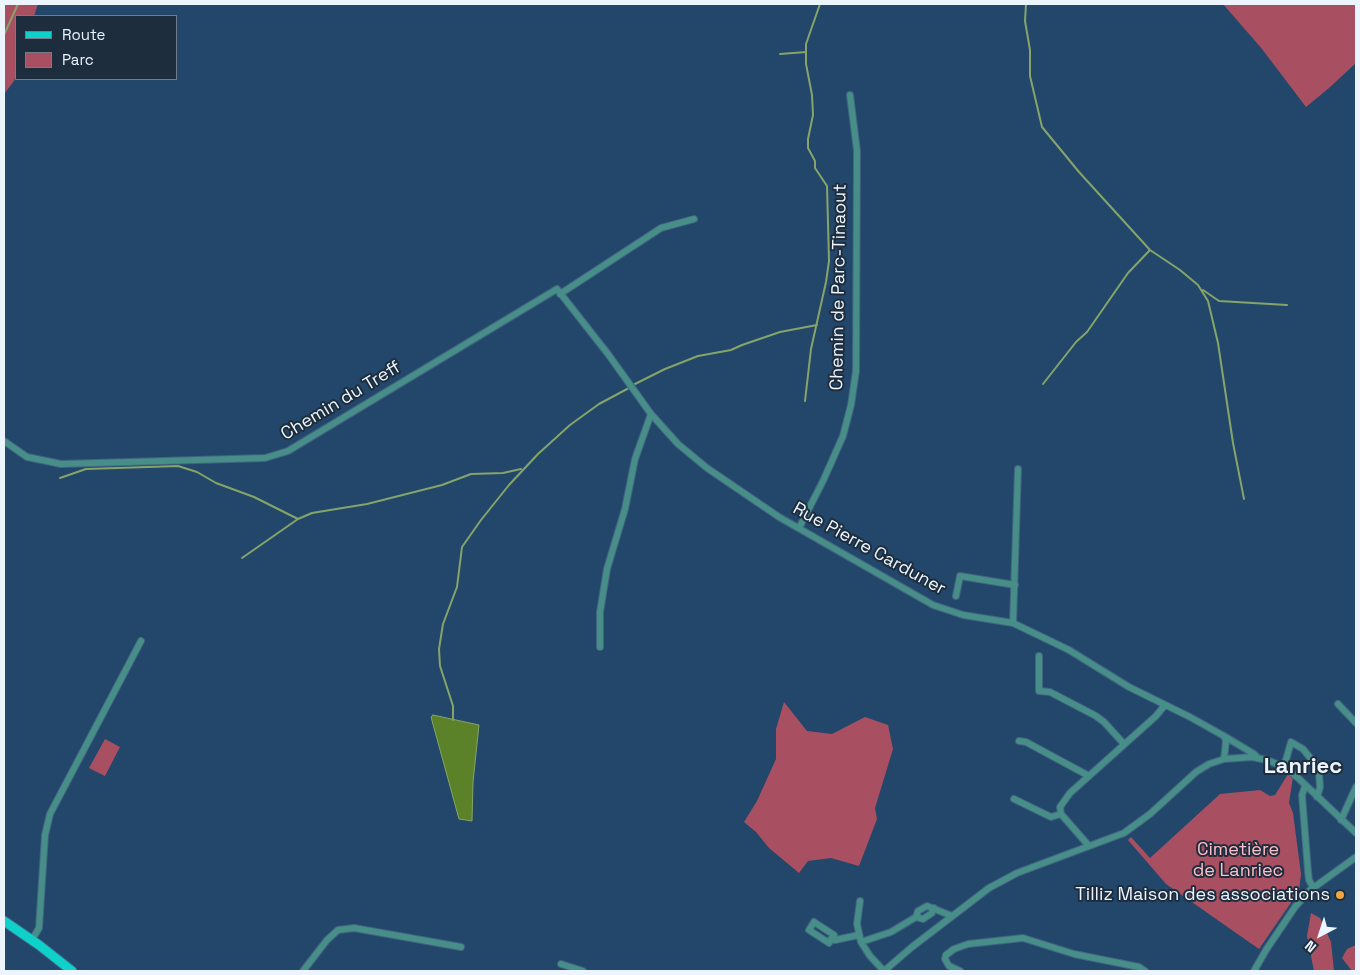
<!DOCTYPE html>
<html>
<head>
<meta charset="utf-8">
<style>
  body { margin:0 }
  #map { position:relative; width:1360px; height:975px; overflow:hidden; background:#22476b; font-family:"Space Grotesk",sans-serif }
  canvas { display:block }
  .frame { position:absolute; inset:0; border:5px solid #ecf4fd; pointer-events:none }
  .legend { position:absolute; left:15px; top:15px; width:162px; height:65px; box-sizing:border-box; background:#1d2d3d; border:1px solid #707d8a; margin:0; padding:6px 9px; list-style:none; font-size:15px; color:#ecf4fd }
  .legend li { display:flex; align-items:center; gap:10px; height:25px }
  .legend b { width:25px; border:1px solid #707d8a }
  .north { position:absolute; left:1295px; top:910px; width:50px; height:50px; -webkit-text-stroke:4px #1d2d3d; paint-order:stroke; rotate:220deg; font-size:14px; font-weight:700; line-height:20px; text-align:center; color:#ecf4fd }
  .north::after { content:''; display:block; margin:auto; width:18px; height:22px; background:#ecf4fd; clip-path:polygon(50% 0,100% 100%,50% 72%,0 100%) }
</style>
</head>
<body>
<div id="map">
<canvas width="1360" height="975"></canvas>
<div class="frame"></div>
<ul class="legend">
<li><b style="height:6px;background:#0ed2ca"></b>Route</li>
<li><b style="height:14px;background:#a85061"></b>Parc</li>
</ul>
<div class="north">N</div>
</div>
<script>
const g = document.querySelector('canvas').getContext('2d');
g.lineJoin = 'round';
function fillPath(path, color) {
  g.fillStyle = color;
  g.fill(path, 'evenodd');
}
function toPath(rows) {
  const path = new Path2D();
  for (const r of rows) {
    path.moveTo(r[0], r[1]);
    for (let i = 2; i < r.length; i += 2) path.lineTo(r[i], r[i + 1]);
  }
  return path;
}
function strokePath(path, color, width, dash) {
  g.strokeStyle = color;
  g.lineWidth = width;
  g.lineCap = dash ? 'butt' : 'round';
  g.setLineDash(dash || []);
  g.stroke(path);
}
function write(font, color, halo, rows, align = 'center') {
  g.font = font + ' "Space Grotesk",sans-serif';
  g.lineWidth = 4;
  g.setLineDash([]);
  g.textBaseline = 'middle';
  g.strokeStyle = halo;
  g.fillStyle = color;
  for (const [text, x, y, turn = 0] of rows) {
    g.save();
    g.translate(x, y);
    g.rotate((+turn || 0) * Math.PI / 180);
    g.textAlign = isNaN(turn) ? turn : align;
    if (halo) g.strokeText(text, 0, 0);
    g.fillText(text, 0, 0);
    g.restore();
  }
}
fillPath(toPath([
  [4,4,38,4,34,16,16,16,16,74,14,81,4,94],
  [1223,4,1356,4,1356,63,1329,88,1306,107,1262,49],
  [784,702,807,731,832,734,865,717,888,725,893,749,875,808,877,819,859,866,831,858,808,861,799,873,769,848,756,832,744,822,757,801,776,759,776,729],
  [105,739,120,747,105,776,89,768],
  [1288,774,1293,777,1289,803,1293,813,1301,874,1299,891,1259,949,1166,884,1128,840,1131,837,1150,858,1220,794,1260,790,1270,796,1275,795],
  [1311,913,1320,918,1331,942,1334,971,1314,971,1307,936],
  [1356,945,1356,971,1352,971,1342,958,1347,949]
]), '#a85061');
const water = toPath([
  [433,715,479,725,473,782,472,821,459,819,431,717,433,715]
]);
fillPath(water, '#5b8229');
strokePath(water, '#86a469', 1);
strokePath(toPath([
  [1026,4,1025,21,1030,50,1030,76,1042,127,1079,172,1150,250,1180,270,1198,285,1208,301,1218,343,1233,443,1244,499],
  [4,35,18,4],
  [780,54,806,52],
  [1203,290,1219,301,1287,305],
  [1043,384,1076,342,1087,332,1128,273,1150,250],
  [633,385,665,369,698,356,731,350,742,345,780,332,817,325],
  [805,401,811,349,826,282,829,261,827,186,815,168,815,161,808,148,808,139,813,115,812,95,806,64,806,44,820,4],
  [60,478,86,469,178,466,197,472,216,483,254,497,298,519],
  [242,558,298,519,312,513,367,504,442,485,471,474,503,473,521,469],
  [453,720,453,706,440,666,439,649,443,624,457,587,462,547,481,520,509,485,538,454,570,425,599,404,629,388]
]), '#86a469', 2);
const minor = toPath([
  [560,294,661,228,694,219],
  [4,441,27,457,61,464,265,458,288,451,557,289,608,354,651,414,678,444,707,468,779,517,933,605,963,615,1013,623,1069,650,1129,687,1190,717,1224,736,1254,754,1258,758],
  [799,528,823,481,843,436,851,405,856,371,857,151,850,95],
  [956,596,960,576,1015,585],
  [1013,623,1018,469],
  [600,647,600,612,607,569,625,509,635,459,651,414],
  [1039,656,1039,691,1050,692,1096,716,1104,722,1124,744],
  [1338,704,1356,723],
  [1019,741,1026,742,1089,776],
  [1224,759,1226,741,1224,736],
  [1282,766,1286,760,1291,742,1303,749,1316,765,1319,773,1320,787,1317,797],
  [1305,786,1302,795,1308,871,1309,880,1313,887],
  [1014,799,1051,817,1061,814],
  [1341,820,1356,787],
  [1089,846,1061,814,1060,807,1070,793,1156,716,1165,705],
  [860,901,857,924,861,942,870,956,884,971],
  [916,917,923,919,932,913,934,908],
  [814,922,834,935,829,943,809,930,814,922],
  [831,939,835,940,859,935],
  [32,940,39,928,45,835,50,814,141,641],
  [861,942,891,932,916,917,918,911,927,906,952,916],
  [561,964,583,971],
  [303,971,327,940,338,930,354,928,461,947],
  [884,971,912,947,989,888,1017,873,1124,833,1150,814,1196,772,1209,764,1224,759,1252,757,1267,760,1282,766,1297,777,1356,833],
  [960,971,949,966,945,959,946,955,954,949,968,944,1023,938,1074,954,1139,967,1145,971],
  [1254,971,1266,950,1295,907,1309,891,1356,857]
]);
const major = toPath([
  [4,921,39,945,72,971]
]);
strokePath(minor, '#426382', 8);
strokePath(major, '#426382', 11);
strokePath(minor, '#478d88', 6);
strokePath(major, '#0ed2ca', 9);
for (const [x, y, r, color] of [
  [1340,895,5,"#f1a540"]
]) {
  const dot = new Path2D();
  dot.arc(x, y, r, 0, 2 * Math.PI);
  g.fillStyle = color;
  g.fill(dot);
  strokePath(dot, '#1d2d3d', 2);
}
write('18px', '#ecf4fd', '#1d2d3d', [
  ["Chemin de Parc-Tinaout",839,287,-89],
  ["Chemin du Treff",341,401,-31],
  ["Rue Pierre Carduner",869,549,29]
]);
write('18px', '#febec6', '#1d2d3d', [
  ["Cimetière",1238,850],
  ["de Lanriec",1238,871]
]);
write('18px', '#ecf4fd', '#1d2d3d', [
  ["Tilliz Maison des associations",1330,895]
], 'right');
write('bold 22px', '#ecf4fd', '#1d2d3d', [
  ["Lanriec",1303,767]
]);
</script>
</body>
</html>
